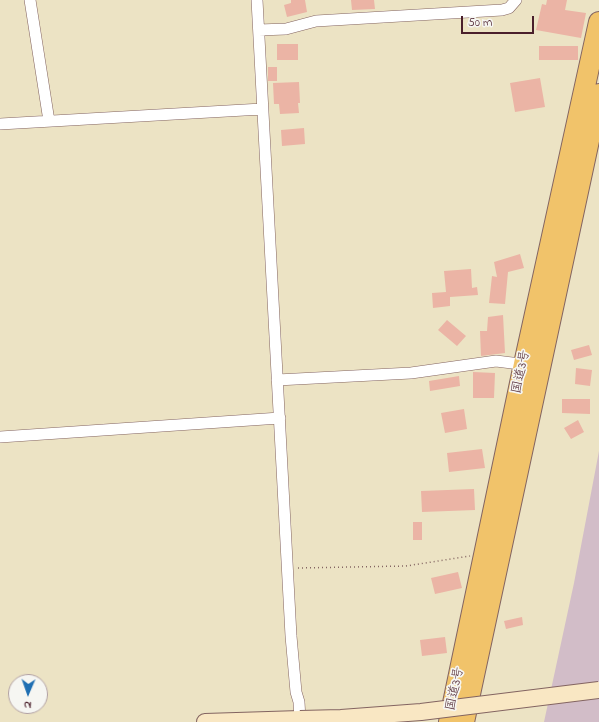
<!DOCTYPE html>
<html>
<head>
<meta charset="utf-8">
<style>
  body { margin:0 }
  #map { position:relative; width:599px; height:722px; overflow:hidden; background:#ece3c4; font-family:"Indie Flower",sans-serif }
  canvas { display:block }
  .north { position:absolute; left:8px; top:674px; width:40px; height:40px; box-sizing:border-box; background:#f6f6f2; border:1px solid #b1a0a2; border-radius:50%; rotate:182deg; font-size:11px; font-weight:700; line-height:16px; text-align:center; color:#4a1f2b }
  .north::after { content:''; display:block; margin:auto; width:14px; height:18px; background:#1f6fb2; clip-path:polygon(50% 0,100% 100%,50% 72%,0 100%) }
  .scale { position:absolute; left:461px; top:16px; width:73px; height:18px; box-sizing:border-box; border:2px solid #4a1f2b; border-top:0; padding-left:5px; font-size:12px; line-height:14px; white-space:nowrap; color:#4a1f2b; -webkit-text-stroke:3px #f6f6f2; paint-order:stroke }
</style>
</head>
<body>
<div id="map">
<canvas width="599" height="722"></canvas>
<div class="north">N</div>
<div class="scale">50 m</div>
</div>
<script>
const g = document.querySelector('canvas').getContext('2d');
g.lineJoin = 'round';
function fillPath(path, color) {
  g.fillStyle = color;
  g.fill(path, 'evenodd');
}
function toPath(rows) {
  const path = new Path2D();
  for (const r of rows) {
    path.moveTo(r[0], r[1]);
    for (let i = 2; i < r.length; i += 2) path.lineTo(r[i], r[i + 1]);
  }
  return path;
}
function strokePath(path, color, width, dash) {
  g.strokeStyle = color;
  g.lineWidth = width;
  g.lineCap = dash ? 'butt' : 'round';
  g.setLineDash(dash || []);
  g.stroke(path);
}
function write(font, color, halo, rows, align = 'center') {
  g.font = font + ' "Indie Flower","Klee One",sans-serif';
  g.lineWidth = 3.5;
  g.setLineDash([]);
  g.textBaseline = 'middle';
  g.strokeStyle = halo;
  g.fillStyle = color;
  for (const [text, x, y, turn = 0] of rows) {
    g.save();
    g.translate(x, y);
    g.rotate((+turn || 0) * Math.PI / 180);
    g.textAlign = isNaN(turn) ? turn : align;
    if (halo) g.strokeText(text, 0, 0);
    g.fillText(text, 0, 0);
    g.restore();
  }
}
fillPath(toPath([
  [599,451,599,722,544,722,574,583]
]), '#d2bdc8');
fillPath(toPath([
  [291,0,305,0,307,12,287,17,284,5,291,3],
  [351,0,374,0,375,9,352,10],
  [547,0,567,0,565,10,586,13,581,38,536,30,542,4,546,5],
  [277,44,298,44,298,60,277,60],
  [539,46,578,46,578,60,539,60],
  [268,67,277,67,277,81,268,81],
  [540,78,545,107,515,112,510,83],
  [299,82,300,103,298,103,299,113,280,114,279,104,274,104,273,83],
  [304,128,305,144,282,146,281,130],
  [520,254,524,268,508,272,505,304,489,303,492,276,497,277,494,262],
  [471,269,472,288,477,287,478,295,450,297,450,306,433,308,432,293,446,292,444,271],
  [503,315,505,353,481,356,480,331,487,331,488,317],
  [447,320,466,336,457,346,438,330],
  [589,345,592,355,574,360,571,350],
  [576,368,592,370,590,386,575,384],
  [473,372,495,373,494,398,473,398],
  [459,376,460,386,430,391,429,381],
  [562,399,590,399,590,414,562,413],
  [464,409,467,429,445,433,441,413],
  [578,420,584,432,571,439,564,428],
  [482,449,485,468,449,472,447,453],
  [474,489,475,510,422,512,421,491],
  [413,522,422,522,422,540,413,540],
  [458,572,462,588,435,594,431,578],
  [522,617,523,625,506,629,504,621],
  [445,637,447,653,422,656,420,640]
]), '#ebb4a5');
const street = toPath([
  [30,0,49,121],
  [257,0,291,636,296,692,299,702,300,719],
  [259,30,286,29,316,21,502,10,509,8,516,0],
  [0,124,262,109],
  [277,380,411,373,496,361,528,365],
  [0,437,280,418]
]);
const secondary = toPath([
  [205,722,300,719]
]);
const highway = toPath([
  [449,722,524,364,599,22],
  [464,722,599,94]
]);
strokePath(street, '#836461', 12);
strokePath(secondary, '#836461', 18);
strokePath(highway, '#836461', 22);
strokePath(toPath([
  [298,568,406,566,470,556]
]), '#836461', 1.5, [1, 3]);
strokePath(street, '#fff', 11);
strokePath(secondary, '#f9e7c3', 16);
strokePath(highway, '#f1c36a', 20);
const secondaryBridge = toPath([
  [300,719,341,718,421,712,599,690]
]);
strokePath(secondaryBridge, '#836461', 18, []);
strokePath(secondaryBridge, '#f9e7c3', 16);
write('13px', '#4a1f2b', '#f6f6f2', [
  ["国道3号",522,372,-78],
  ["国道3号",456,689,-78]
]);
</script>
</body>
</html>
